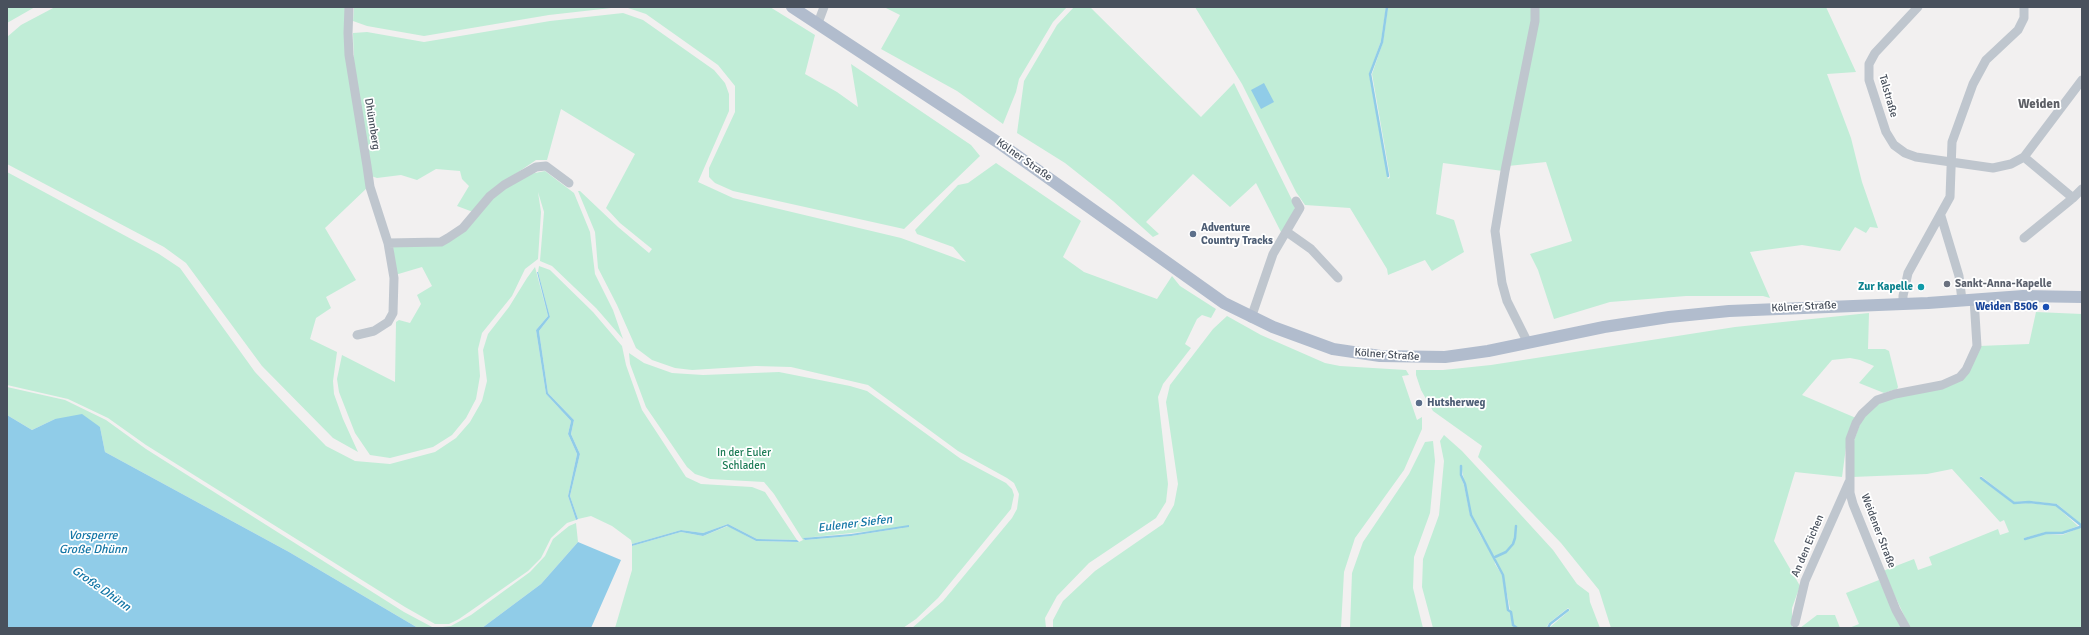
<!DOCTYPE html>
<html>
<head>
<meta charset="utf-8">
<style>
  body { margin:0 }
  #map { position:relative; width:2089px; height:635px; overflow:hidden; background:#f2f0f0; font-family:Signika,sans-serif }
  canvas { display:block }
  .frame { position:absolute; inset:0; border:8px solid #49515d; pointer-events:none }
</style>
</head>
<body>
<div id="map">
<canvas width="2089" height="635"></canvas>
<div class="frame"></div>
</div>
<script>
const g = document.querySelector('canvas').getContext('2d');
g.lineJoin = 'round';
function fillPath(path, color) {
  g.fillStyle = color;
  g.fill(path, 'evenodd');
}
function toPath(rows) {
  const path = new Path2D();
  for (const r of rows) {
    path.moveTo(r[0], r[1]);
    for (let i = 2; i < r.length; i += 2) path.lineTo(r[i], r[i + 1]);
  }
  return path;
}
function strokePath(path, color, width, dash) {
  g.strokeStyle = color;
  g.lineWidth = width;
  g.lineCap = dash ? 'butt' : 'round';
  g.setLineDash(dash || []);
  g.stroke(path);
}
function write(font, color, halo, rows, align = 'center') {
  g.font = font + ' Signika,sans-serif';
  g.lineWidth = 3.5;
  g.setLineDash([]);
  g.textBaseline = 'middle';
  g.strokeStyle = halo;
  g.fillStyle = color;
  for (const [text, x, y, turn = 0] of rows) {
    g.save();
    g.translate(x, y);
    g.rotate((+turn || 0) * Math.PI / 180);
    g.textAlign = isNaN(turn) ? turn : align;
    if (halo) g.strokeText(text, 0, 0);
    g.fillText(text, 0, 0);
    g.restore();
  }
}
fillPath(toPath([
  [7,7,35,7,7,23],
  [55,7,345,7,368,187,325,228,356,280,326,297,331,308,316,318,310,339,337,352,333,381,334,394,343,419,358,452,333,438,262,366,186,263,164,247,7,164,7,37,21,25],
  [354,7,620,7,549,15,424,36,367,26,353,21],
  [625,7,770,7,815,35,805,74,837,92,858,107,851,64,971,145,980,156,904,229,733,191,715,183,709,177,709,168,735,112,735,86,718,65,646,14],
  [884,7,1067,7,1053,22,1019,79,1016,92,1003,124,957,91,881,49,900,15],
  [1074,7,1090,7,1201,117,1234,83,1295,206,1294,215,1282,234,1256,183,1230,207,1193,174,1146,222,1159,234,1153,237,1113,201,1065,163,1017,133,1024,81,1057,25],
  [1195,7,1386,7,1381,41,1369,74,1388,179,1390,177,1372,74,1383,42,1388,7,1535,7,1503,171,1443,163,1436,214,1454,220,1464,252,1432,271,1425,260,1388,275,1387,269,1350,208,1305,205,1296,192,1242,84],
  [1539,7,1826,7,1856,72,1827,74,1851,138,1862,182,1878,228,1870,227,1866,233,1855,227,1840,251,1802,245,1750,252,1770,298,1763,296,1686,296,1610,302,1554,319,1538,270,1530,254,1572,241,1546,162,1508,166],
  [623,13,643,20,714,70,725,83,729,94,729,111,698,182,733,198,901,238,966,262,953,247,917,234,915,230,958,185,968,183,996,163,1081,221,1063,257,1084,272,1157,299,1172,276,1180,286,1216,309,1211,318,1202,315,1197,319,1185,344,1191,348,1163,384,1158,397,1168,484,1166,502,1156,518,1089,563,1057,596,1045,618,1046,628,912,628,943,601,1012,518,1017,509,1019,494,1014,483,1007,478,958,451,868,385,791,367,756,366,692,370,675,368,652,360,636,348,617,305,598,268,595,232,578,191,580,191,618,227,649,253,652,249,620,223,606,208,635,154,561,109,547,160,536,160,514,175,473,212,457,206,469,186,462,179,460,171,436,169,417,180,401,175,377,178,371,176,354,63,353,33,367,32,424,42,550,21],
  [545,171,574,193,590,232,595,274,613,310,623,339,596,308,552,266,540,261,544,212,538,192,541,212,538,259,525,269,512,296,482,333,478,349,480,376,476,399,466,418,452,435,433,447,390,458,370,455,355,433,339,392,337,379,342,355,395,382,396,322,399,320,410,323,421,304,417,295,432,286,422,267,395,275,393,246,441,244,490,198,530,174],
  [7,172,159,254,180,268,255,372,290,409,326,446,355,461,390,464,435,452,456,438,470,422,482,401,487,381,483,350,488,334,509,307,527,278,535,267,548,316,536,330,546,394,571,421,568,434,577,454,568,496,576,520,567,523,551,538,541,558,528,571,459,619,449,624,435,624,405,607,146,445,108,418,68,399,7,385],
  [539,266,550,270,593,312,622,346,626,365,642,410,686,477,701,484,752,487,765,492,797,540,757,539,728,524,703,533,681,530,632,544,631,540,612,526,591,516,578,519,570,496,580,454,571,434,574,420,548,393,539,331,550,317,538,272],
  [2036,312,2082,314,2082,525,2057,504,2029,501,2014,502,1981,476,1980,478,2014,504,2029,503,2056,506,2078,526,2062,532,2046,532,2024,538,2024,540,2046,534,2062,535,2082,527,2082,628,1910,628,1883,571,1914,559,1918,570,1932,565,1929,557,1998,529,2000,535,2009,532,2004,520,2000,522,1952,469,1927,474,1852,477,1852,446,1863,416,1885,399,1953,384,1979,346,2029,344],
  [1869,313,1868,349,1885,349,1889,351,1898,387,1897,389,1884,393,1859,383,1874,366,1860,360,1850,358,1832,360,1802,395,1856,418,1847,440,1842,477,1795,472,1774,541,1800,586,1792,608,1792,628,1611,628,1599,590,1561,543,1478,457,1482,446,1433,411,1421,390,1416,375,1416,370,1443,370,1491,365,1735,327],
  [1227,316,1261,335,1325,363,1340,366,1406,370,1409,375,1402,376,1417,420,1422,417,1422,429,1404,470,1355,538,1344,572,1341,628,1053,628,1053,620,1063,601,1095,571,1163,524,1174,505,1178,484,1166,402,1170,385,1213,329],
  [629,353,644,363,672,373,703,375,779,372,850,386,867,391,961,459,1006,483,1012,489,1014,495,1011,509,938,598,916,619,903,628,615,628,632,570,632,546,681,532,703,536,728,526,756,541,799,542,803,540,774,494,764,482,710,479,695,474,687,467,646,407,630,364],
  [909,527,851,536,805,540,804,538],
  [7,387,65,400,106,420,146,449,404,612,434,628,451,626,471,615,530,572,545,556,553,539,569,526,576,523,578,542,541,584,482,628,418,628,289,552,105,452,100,427,55,419,32,430,7,415],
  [1444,435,1462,451,1510,503,1553,550,1577,584,1589,593,1590,602,1600,628,1549,628,1570,610,1568,608,1549,623,1546,628,1518,628,1513,624,1503,574,1496,564,1496,557,1492,554,1471,515,1461,465,1460,475,1464,485,1470,515,1480,535,1494,558,1495,564,1502,575,1508,610,1510,612,1512,625,1516,628,1433,628,1422,587,1423,559,1439,515,1444,461,1440,441],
  [1433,441,1435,461,1430,513,1414,557,1413,588,1423,628,1350,628,1352,573,1363,542,1409,474,1425,442],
  [1879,580,1902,628,1849,628,1859,624,1846,593],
  [1817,615,1835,615,1840,628,1800,628]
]), '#c1edd7');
fillPath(toPath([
  [1264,83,1274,102,1261,109,1251,90],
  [537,272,538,272,550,317,539,331,548,393,574,420,571,434,580,454,570,496,578,519,576,520,568,496,577,454,568,434,571,421,546,394,536,330,548,316],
  [82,414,100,427,105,452,289,552,418,628,7,628,7,415,32,430,55,419],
  [728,524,757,539,797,540,799,542,756,541,727,526,703,536,681,532,632,546,632,544,681,530,703,533],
  [909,525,909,527,851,536,805,540,803,538,851,534],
  [578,542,621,560,591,628,482,628,541,584]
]), '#90cce8');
strokePath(toPath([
  [1387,7,1382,42,1370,74,1388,176],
  [1461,466,1461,475,1465,484,1471,515,1503,575,1508,610,1511,612,1513,625,1517,628],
  [1981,478,2014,503,2029,502,2056,505,2082,526],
  [2025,539,2046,533,2062,533,2080,527],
  [1495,557,1506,552,1513,544,1515,538,1516,526],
  [1548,628,1550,624,1568,610]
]), '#90cce8', 2.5);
strokePath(toPath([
  [349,7,348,33,349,55,367,166,370,187,388,243,441,242,448,238,463,228,490,196,504,185,536,167,546,166,569,183],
  [1918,7,1875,53,1869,64,1869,80,1886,132,1894,145,1905,153,1916,157,1993,168,2011,164,2024,157,2082,80],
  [818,23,824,7],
  [2024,157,2073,198,2082,189],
  [1941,216,1959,276,1962,300],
  [1287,232,1311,249,1338,278],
  [2024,238,2073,198],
  [1903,303,1903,296,1908,273,1950,197,1952,142,1973,84,1986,60,2018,30,2024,18,2024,7],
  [1251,318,1273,254,1300,208,1296,201],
  [357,335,374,331,388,322,393,313,394,278,388,243],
  [1528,343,1507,301,1502,283,1495,231,1505,171,1535,21,1535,7],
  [1795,623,1805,581,1849,482],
  [1906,628,1896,610,1853,504,1850,493,1850,439,1856,423,1862,414,1877,400,1895,394,1942,385,1960,377,1966,370,1977,346,1974,299]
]), '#bfc6ce', 9);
strokePath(toPath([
  [792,7,1002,145,1224,303,1273,327,1333,349,1380,356,1445,357,1488,351,1604,327,1669,317,1729,311,1928,303,2023,296,2082,297]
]), '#b1bccd', 12);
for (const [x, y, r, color] of [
  [1193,234,4,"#5c6f8a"],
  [1947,284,4,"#6b7280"],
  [1921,287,4,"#0f9aa8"],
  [2046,307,4,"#1a4fb4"],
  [1419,403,4,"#5c6f8a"]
]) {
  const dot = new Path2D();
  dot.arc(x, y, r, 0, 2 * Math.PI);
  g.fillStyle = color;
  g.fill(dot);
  strokePath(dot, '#fff', 1.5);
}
write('11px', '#49515d', '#fff', [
  ["Talstraße",1888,96,74],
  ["Dhünnberg",372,124,81],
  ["Kölner Straße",1024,160,35],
  ["Kölner Straße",1804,307,-3],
  ["Kölner Straße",1387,355,4],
  ["Weidener Straße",1878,531,69],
  ["An den Eichen",1808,546,-67]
]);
write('bold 11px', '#4e5e75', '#fff', [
  ["Adventure",1201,228],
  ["Country Tracks",1201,241],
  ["Hutsherweg",1427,403]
], 'left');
write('bold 11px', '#5b616d', '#fff', [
  ["Sankt-Anna-Kapelle",1955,284]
], 'left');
write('bold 11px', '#0d838f', '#fff', [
  ["Zur Kapelle",1913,287]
], 'right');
write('bold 11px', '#164399', '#fff', [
  ["Weiden B506",2038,307]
], 'right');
write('11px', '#1c7c56', '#fff', [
  ["In der Euler",744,453],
  ["Schladen",744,466]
]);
write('italic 12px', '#1376a6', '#fff', [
  ["Eulener Siefen",855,524,-7],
  ["Vorsperre",93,536],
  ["Große Dhünn",93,550],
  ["Große Dhünn",101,589,35]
]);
write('bold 13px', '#5d5f65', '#fff', [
  ["Weiden",2039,105]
]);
</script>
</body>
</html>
